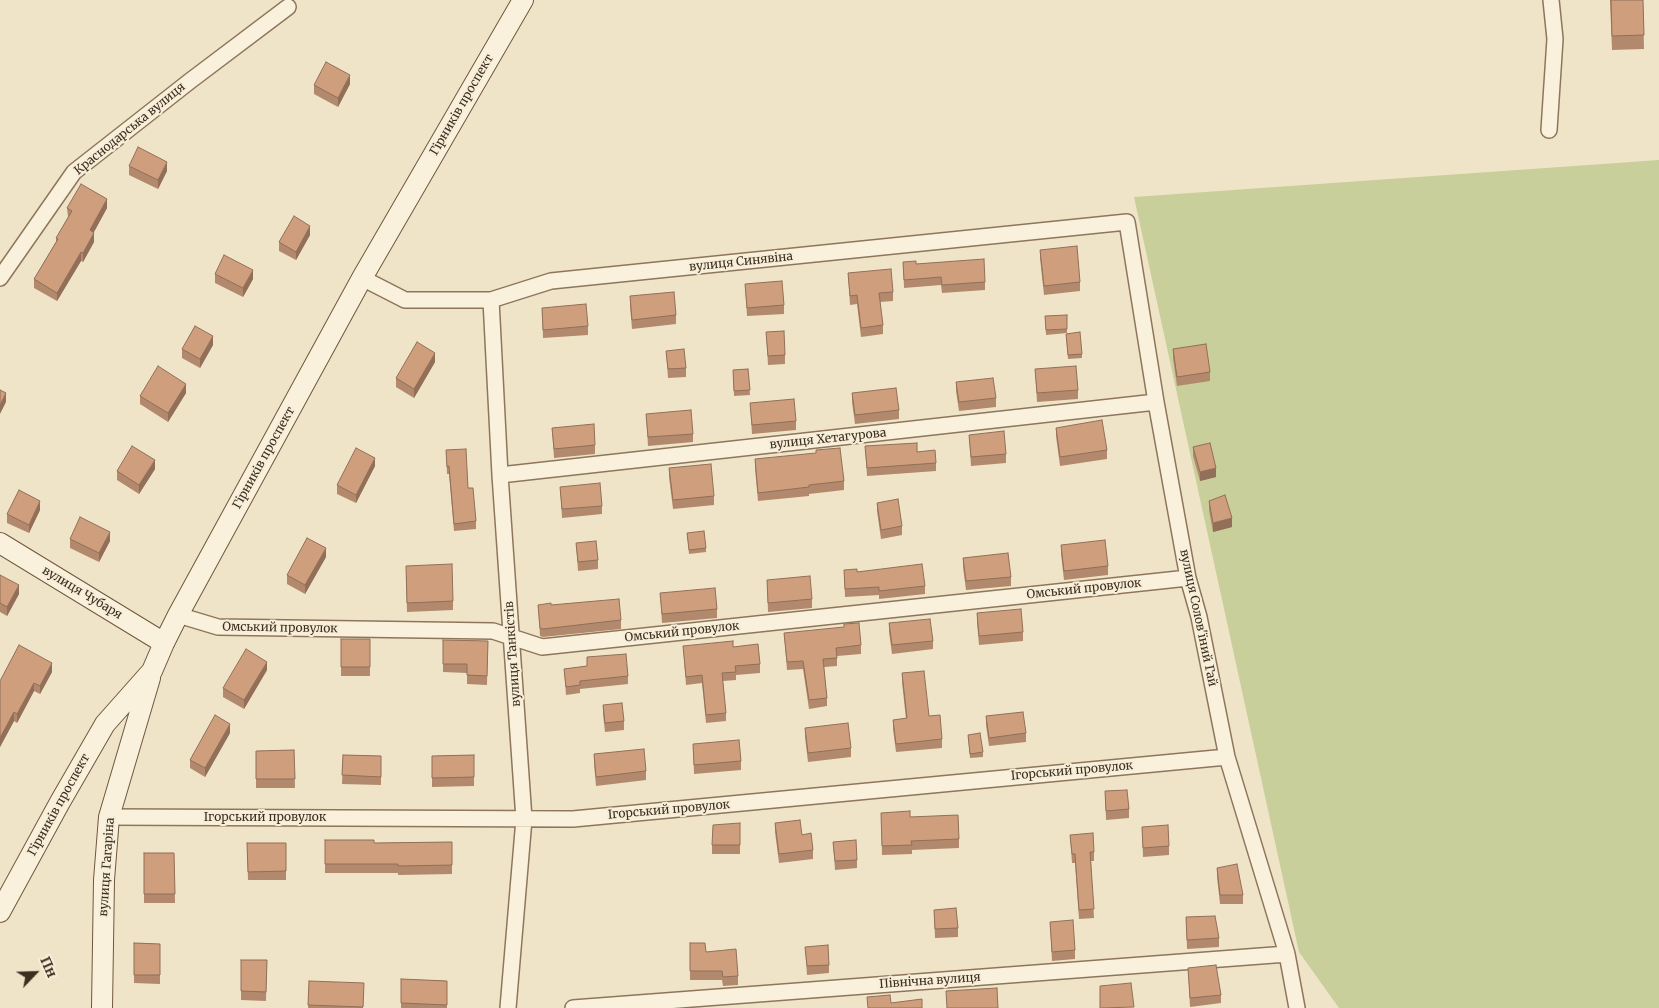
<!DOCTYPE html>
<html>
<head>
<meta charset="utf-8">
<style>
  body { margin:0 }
  #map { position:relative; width:1659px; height:1008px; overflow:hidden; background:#f0e4c8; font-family:Merriweather,serif }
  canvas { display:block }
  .north { position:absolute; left:10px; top:948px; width:50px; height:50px; -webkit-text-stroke:4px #f7eed8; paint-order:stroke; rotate:66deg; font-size:14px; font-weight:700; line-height:20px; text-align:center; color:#3d2e20 }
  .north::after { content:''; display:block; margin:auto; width:18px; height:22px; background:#3d2e20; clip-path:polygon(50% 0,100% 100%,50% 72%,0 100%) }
</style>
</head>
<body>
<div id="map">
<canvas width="1659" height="1008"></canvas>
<div class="north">Пн</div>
</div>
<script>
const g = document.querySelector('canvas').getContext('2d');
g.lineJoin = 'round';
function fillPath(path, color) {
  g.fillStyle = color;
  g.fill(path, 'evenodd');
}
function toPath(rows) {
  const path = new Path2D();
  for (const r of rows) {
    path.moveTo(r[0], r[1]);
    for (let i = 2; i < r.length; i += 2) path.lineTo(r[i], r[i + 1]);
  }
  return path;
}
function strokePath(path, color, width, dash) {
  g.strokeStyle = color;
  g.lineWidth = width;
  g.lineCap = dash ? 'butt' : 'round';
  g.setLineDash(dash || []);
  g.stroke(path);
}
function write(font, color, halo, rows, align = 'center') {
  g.font = font + ' Merriweather,serif';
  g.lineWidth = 4;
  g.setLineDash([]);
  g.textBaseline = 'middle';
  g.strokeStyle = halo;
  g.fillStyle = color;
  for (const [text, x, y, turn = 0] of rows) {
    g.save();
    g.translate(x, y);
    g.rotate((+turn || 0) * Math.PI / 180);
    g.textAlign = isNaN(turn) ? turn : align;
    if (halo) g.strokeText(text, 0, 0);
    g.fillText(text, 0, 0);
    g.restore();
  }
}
fillPath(toPath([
  [1659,160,1659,1008,1339,1008,1299,952,1134,197]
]), '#c9cf9b');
const street = toPath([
  [1549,130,1555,39,1551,0],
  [0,278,74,172,190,81,288,7],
  [362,278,405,300,491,300,551,281,1127,222,1156,402,1188,578,1199,617,1227,757,1287,954,1297,1008],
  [491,300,500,475,524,819,508,1008],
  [500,475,1156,402],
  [178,615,218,627,493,631,542,647,1188,578],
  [109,817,573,819,1227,757],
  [573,1008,1287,954]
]);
const secondary = toPath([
  [0,543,164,643],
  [0,912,60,802,105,724,152,671,164,643,178,615,362,278,523,0],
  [102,1008,104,880,109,817,150,678]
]);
strokePath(street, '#8d765c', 18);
strokePath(secondary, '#6f573f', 22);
strokePath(street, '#faf1dc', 15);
strokePath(secondary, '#faf1dc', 20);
fillPath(toPath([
  [1610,0,1643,0,1644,49,1612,50],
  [350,84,338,107,314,94,314,85],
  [129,166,167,171,158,189,129,175],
  [67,208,107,208,94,232,94,242,83,262,81,261,57,301,34,288,34,279,56,242,56,238,68,217],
  [310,235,296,260,279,251,279,242],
  [1040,250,1080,282,1080,291,1044,295,1040,258],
  [903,262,916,264,985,282,985,290,942,293,941,285,904,288],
  [848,273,893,292,893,301,880,302,883,325,883,334,861,337,857,304,850,305],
  [215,274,253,279,243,297,215,283],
  [745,284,784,305,784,314,747,316],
  [630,296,676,315,676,324,632,329,630,305],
  [542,308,588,326,588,335,543,338],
  [1045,316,1067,329,1067,333,1046,335],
  [766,332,785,355,785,364,768,365],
  [1066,334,1082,354,1082,358,1068,359],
  [213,345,200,368,182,358,182,349],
  [1173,349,1210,372,1210,381,1177,386,1173,358],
  [666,351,686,368,686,377,668,378],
  [435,362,414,398,396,387,396,378],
  [748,369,750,395,734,396,733,370],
  [1035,369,1078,390,1078,399,1037,402],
  [956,382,996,398,996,407,959,411,956,391],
  [186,393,168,422,140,404,140,396],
  [852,393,899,410,899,419,855,424,852,402],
  [750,403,796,421,796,430,752,434],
  [646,414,693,434,693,442,648,446],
  [552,428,595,445,595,454,554,458],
  [1056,428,1107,450,1107,459,1060,466,1056,436],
  [969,435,1006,454,1006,463,971,466],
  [865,446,917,452,936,463,936,471,867,476],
  [1193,447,1216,477,1200,481,1193,456],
  [446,450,476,521,476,529,454,531,449,474,447,474],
  [755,459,844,481,844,490,809,494,809,496,758,501,755,468],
  [375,466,356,503,337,494,337,485],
  [669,468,714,496,714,505,673,509,669,477],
  [155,469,139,494,117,480,117,471],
  [560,487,602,506,602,514,562,518],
  [1209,501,1232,527,1213,532,1209,510],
  [877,503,902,526,902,535,881,539,877,511],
  [40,510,29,533,7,523,7,514],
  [687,533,706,548,706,552,689,554],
  [70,539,110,541,99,562,70,548],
  [576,543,598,560,598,569,578,571],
  [1061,545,1108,566,1108,575,1064,580,1061,554],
  [326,557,305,594,287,584,287,575],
  [963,558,1011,577,1011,586,966,590,963,567],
  [844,570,925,586,925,594,879,599,879,595,845,597],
  [0,575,19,594,7,616,0,612],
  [406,575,453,601,453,610,407,612],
  [767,580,812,599,812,608,768,612],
  [660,593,717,609,717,618,662,623],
  [538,605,621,620,621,629,543,637,540,636],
  [977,613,1023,632,1023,641,979,645,977,622],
  [889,623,933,641,933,649,892,654,889,632],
  [784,633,861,645,861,654,837,656,837,666,824,667,827,698,827,706,809,709,803,669,787,670],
  [341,639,370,639,370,676,341,676],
  [443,640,488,641,487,685,467,684,467,673,443,672],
  [683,646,733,647,760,664,760,673,736,675,736,680,723,681,726,713,726,721,706,723,702,683,686,685],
  [587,657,628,676,628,684,580,689,580,693,566,695,564,669,587,666],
  [267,670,244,709,223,697,223,688],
  [52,672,40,694,34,691,17,723,14,721,0,747,0,681],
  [902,673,942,739,942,748,896,752,893,729,893,720,906,719,902,682],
  [603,705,624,721,624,730,605,732,603,714],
  [986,716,1026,733,1026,742,989,746,986,725],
  [805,728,851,748,851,757,808,762,805,737],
  [230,733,205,777,190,768,190,760],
  [968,735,983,752,983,757,970,758],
  [693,744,741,761,741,770,694,774],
  [294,750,295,788,256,788,256,751],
  [594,754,646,771,646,780,596,786,594,763],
  [343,755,381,756,381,785,342,784],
  [474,755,474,786,432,787,432,756],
  [1105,791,1129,809,1129,818,1106,820],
  [881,813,910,817,959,839,959,848,912,850,912,854,882,855],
  [740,823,740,854,712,854,712,845],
  [775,823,802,835,813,850,813,859,779,863,775,832],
  [1142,827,1169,846,1169,855,1143,857],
  [1070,835,1094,852,1094,861,1091,861,1094,918,1079,919,1075,863,1072,863],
  [325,840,374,843,452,842,452,874,398,875,398,873,325,873],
  [833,842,857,860,857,868,835,870],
  [247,843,286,843,286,880,248,880],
  [144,853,174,853,175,903,144,903],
  [1217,868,1243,895,1243,904,1220,904,1217,877],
  [934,910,958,928,958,937,935,938],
  [1186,917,1219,938,1219,947,1187,949],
  [1050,922,1075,950,1075,959,1052,961],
  [134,943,160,944,160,984,134,983],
  [690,943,738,976,738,985,723,986,722,980,690,980],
  [805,947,829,965,829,973,807,975],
  [241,960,267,960,266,1001,241,1000],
  [1188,968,1221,995,1221,1003,1190,1007],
  [401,979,447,981,447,1008,401,1008],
  [309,981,364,992,363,1008,308,1008]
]), '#b2896c');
fillPath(toPath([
  [350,75,350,84,338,107,338,98],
  [167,162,167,171,158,189,158,180],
  [107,199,107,208,90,239,90,230],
  [310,226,310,235,296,260,296,252],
  [94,233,94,242,83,262,83,253],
  [81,252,81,261,57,301,57,293],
  [253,270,253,279,243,297,243,288],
  [213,336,213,345,200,368,200,359],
  [435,353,435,362,414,398,414,389],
  [186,384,186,393,168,422,168,413],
  [6,393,6,402,0,414,0,405],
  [375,458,375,466,356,503,356,495],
  [155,460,155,469,139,494,139,485],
  [1216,468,1216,477,1200,481,1200,472],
  [40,501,40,510,29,533,29,525],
  [1232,518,1232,527,1213,532,1213,523],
  [110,532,110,541,99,562,99,553],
  [326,548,326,557,305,594,305,585],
  [19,585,19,594,7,616,7,607],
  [267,662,267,670,244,709,244,700],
  [52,663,52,672,40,694,40,686],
  [34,683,34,691,17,723,17,714],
  [14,712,14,721,0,747,0,738],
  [230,724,230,733,205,777,205,768]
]), '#916f58');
const building = toPath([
  [1611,0,1643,0,1644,35,1612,36,1611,0],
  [326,62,350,75,338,98,314,85,326,62],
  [138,147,167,162,158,180,129,166,138,147],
  [81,184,107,199,90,230,94,233,83,253,81,252,57,293,34,279,58,239,56,238,72,211,67,208,81,184],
  [294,216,310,226,296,252,279,242,294,216],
  [1077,246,1080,282,1044,286,1040,250,1077,246],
  [224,255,253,270,243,288,215,274,224,255],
  [984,259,985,282,942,285,941,277,904,280,903,262,916,261,916,264,984,259],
  [891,269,893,292,879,293,883,325,861,328,857,295,850,296,848,273,891,269],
  [782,281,784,305,747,308,745,284,782,281],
  [674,292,676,315,632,320,630,296,674,292],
  [586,304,588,326,543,330,542,308,586,304],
  [1067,315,1067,329,1046,330,1045,316,1067,315],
  [195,326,213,336,200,359,182,349,195,326],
  [784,331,785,355,768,356,766,332,784,331],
  [1080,332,1082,354,1068,355,1066,334,1080,332],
  [417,342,435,353,414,389,396,378,417,342],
  [1206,344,1210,372,1177,377,1173,349,1206,344],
  [684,349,686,368,668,369,666,351,684,349],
  [158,366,186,384,168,413,140,396,158,366],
  [1076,366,1078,390,1037,393,1035,369,1076,366],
  [748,369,750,390,734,391,733,370,748,369],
  [993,378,996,398,959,402,956,382,993,378],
  [896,388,899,410,855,415,852,393,896,388],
  [0,390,6,393,0,405,0,390],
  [794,399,796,421,752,425,750,403,794,399],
  [691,410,693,434,648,437,646,414,691,410],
  [1102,420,1107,450,1060,457,1056,428,1102,420],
  [594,424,595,445,554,449,552,428,594,424],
  [1004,431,1006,454,971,457,969,435,1004,431],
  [917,443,917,452,935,450,936,463,867,468,865,446,917,443],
  [1210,443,1216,468,1200,472,1193,447,1210,443],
  [132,446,155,460,139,485,117,471,132,446],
  [356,448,375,458,356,495,337,485,356,448],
  [840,448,844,481,809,485,809,487,758,493,755,459,816,453,816,450,840,448],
  [466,449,468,488,473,488,476,521,454,524,449,466,447,467,446,450,466,449],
  [711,464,714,496,673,500,669,468,711,464],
  [600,483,602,506,562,509,560,487,600,483],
  [19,490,40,501,29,525,7,514,19,490],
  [1225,495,1232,518,1213,523,1209,501,1225,495],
  [898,499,902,526,881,530,877,503,898,499],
  [80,517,110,532,99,553,70,539,80,517],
  [704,531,706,548,689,550,687,533,704,531],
  [307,538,326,548,305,585,287,575,307,538],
  [1105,540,1108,566,1064,571,1061,545,1105,540],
  [596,541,598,560,578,562,576,543,596,541],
  [1008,553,1011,577,966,581,963,558,1008,553],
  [452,564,453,601,407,603,406,566,452,564],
  [922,564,925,586,879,591,879,587,845,589,844,570,857,569,857,572,922,564],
  [0,575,19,585,7,607,0,603,0,575],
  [810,576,812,599,768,603,767,580,810,576],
  [715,588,717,609,662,614,660,593,715,588],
  [619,599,621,620,543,629,540,628,538,605,551,603,551,605,619,599],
  [1021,609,1023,632,979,636,977,613,1021,609],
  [930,619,933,641,892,645,889,623,930,619],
  [859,623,861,645,836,648,837,658,823,659,827,698,809,700,803,661,787,662,784,633,844,627,844,624,859,623],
  [341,639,370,639,370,667,341,667,341,639],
  [443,640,488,641,487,676,467,675,467,664,443,664,443,640],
  [733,641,733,647,758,644,760,664,735,666,736,672,722,673,726,713,706,715,702,675,686,677,683,646,733,641],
  [19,645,52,663,40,686,34,683,17,714,14,712,0,738,0,681,19,645],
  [246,649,267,662,244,700,223,688,246,649],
  [626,654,628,676,580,681,580,685,566,687,564,669,587,666,587,657,626,654],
  [924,671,929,716,940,715,942,739,896,744,893,720,907,718,902,673,924,671],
  [622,703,624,721,605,723,603,705,622,703],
  [1023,712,1026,733,989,738,986,716,1023,712],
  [215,715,230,724,205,768,190,760,215,715],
  [848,723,851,748,808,753,805,728,848,723],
  [980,733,983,752,970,754,968,735,980,733],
  [739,740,741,761,694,765,693,744,739,740],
  [644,749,646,771,596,777,594,754,644,749],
  [294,750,295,779,256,779,256,751,294,750],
  [343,755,381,756,381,777,342,775,343,755],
  [474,755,474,777,432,778,432,756,474,755],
  [1127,790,1129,809,1106,811,1105,791,1127,790],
  [910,811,910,817,958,815,959,839,911,841,912,845,882,846,881,813,910,811],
  [800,820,802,835,811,833,813,850,779,854,775,823,800,820],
  [740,823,740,845,712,845,713,825,740,823],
  [1168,825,1169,846,1143,848,1142,827,1168,825],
  [1093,833,1094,852,1090,852,1094,909,1079,910,1075,854,1072,854,1070,835,1093,833],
  [325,840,374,840,374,843,452,842,452,865,398,866,398,864,325,864,325,840],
  [856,840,857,860,835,861,833,842,856,840],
  [247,843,286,843,286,871,248,872,247,843],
  [144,853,174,853,175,894,144,894,144,853],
  [1237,864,1243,895,1220,895,1217,868,1237,864],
  [956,908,958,928,935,929,934,910,956,908],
  [1215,916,1219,938,1187,940,1186,917,1215,916],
  [1073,920,1075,950,1052,952,1050,922,1073,920],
  [134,943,160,944,160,975,134,975,134,943],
  [690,943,705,943,706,952,736,949,738,976,723,977,722,971,690,971,690,943],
  [828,945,829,965,807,966,805,947,828,945],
  [241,960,267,960,266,992,241,991,241,960],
  [1216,965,1221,995,1190,998,1188,968,1216,965],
  [401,979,447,981,447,1005,401,1003,401,979],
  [309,981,364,983,363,1007,308,1005,309,981],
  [1131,983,1134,1007,1100,1008,1100,986,1131,983],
  [997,988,998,1008,947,1008,946,991,997,988],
  [890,995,891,1003,922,999,922,1008,868,1008,867,997,890,995]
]);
fillPath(building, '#cf9f7d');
strokePath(building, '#916f58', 1);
write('12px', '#3d2e20', '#f7eed8', [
  ["Гірників проспект",462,105,-60],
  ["Краснодарська вулиця",130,129,-39],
  ["вулиця Синявіна",741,262,-6],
  ["вулиця Хетагурова",828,439,-6],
  ["Гірників проспект",264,458,-61],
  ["Омський провулок",1084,589,-6],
  ["вулиця Чубаря",82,593,31],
  ["вулиця Солов'їний Гай",1198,618,78],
  ["Омський провулок",280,628,1],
  ["Омський провулок",682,632,-6],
  ["вулиця Танкістів",513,654,-94],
  ["Ігорський провулок",1072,771,-5],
  ["Гірників проспект",59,805,-61],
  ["Ігорський провулок",669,810,-5],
  ["Ігорський провулок",265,818],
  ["вулиця Гагаріна",107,867,-86],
  ["Північна вулиця",930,981,-4]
]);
</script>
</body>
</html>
